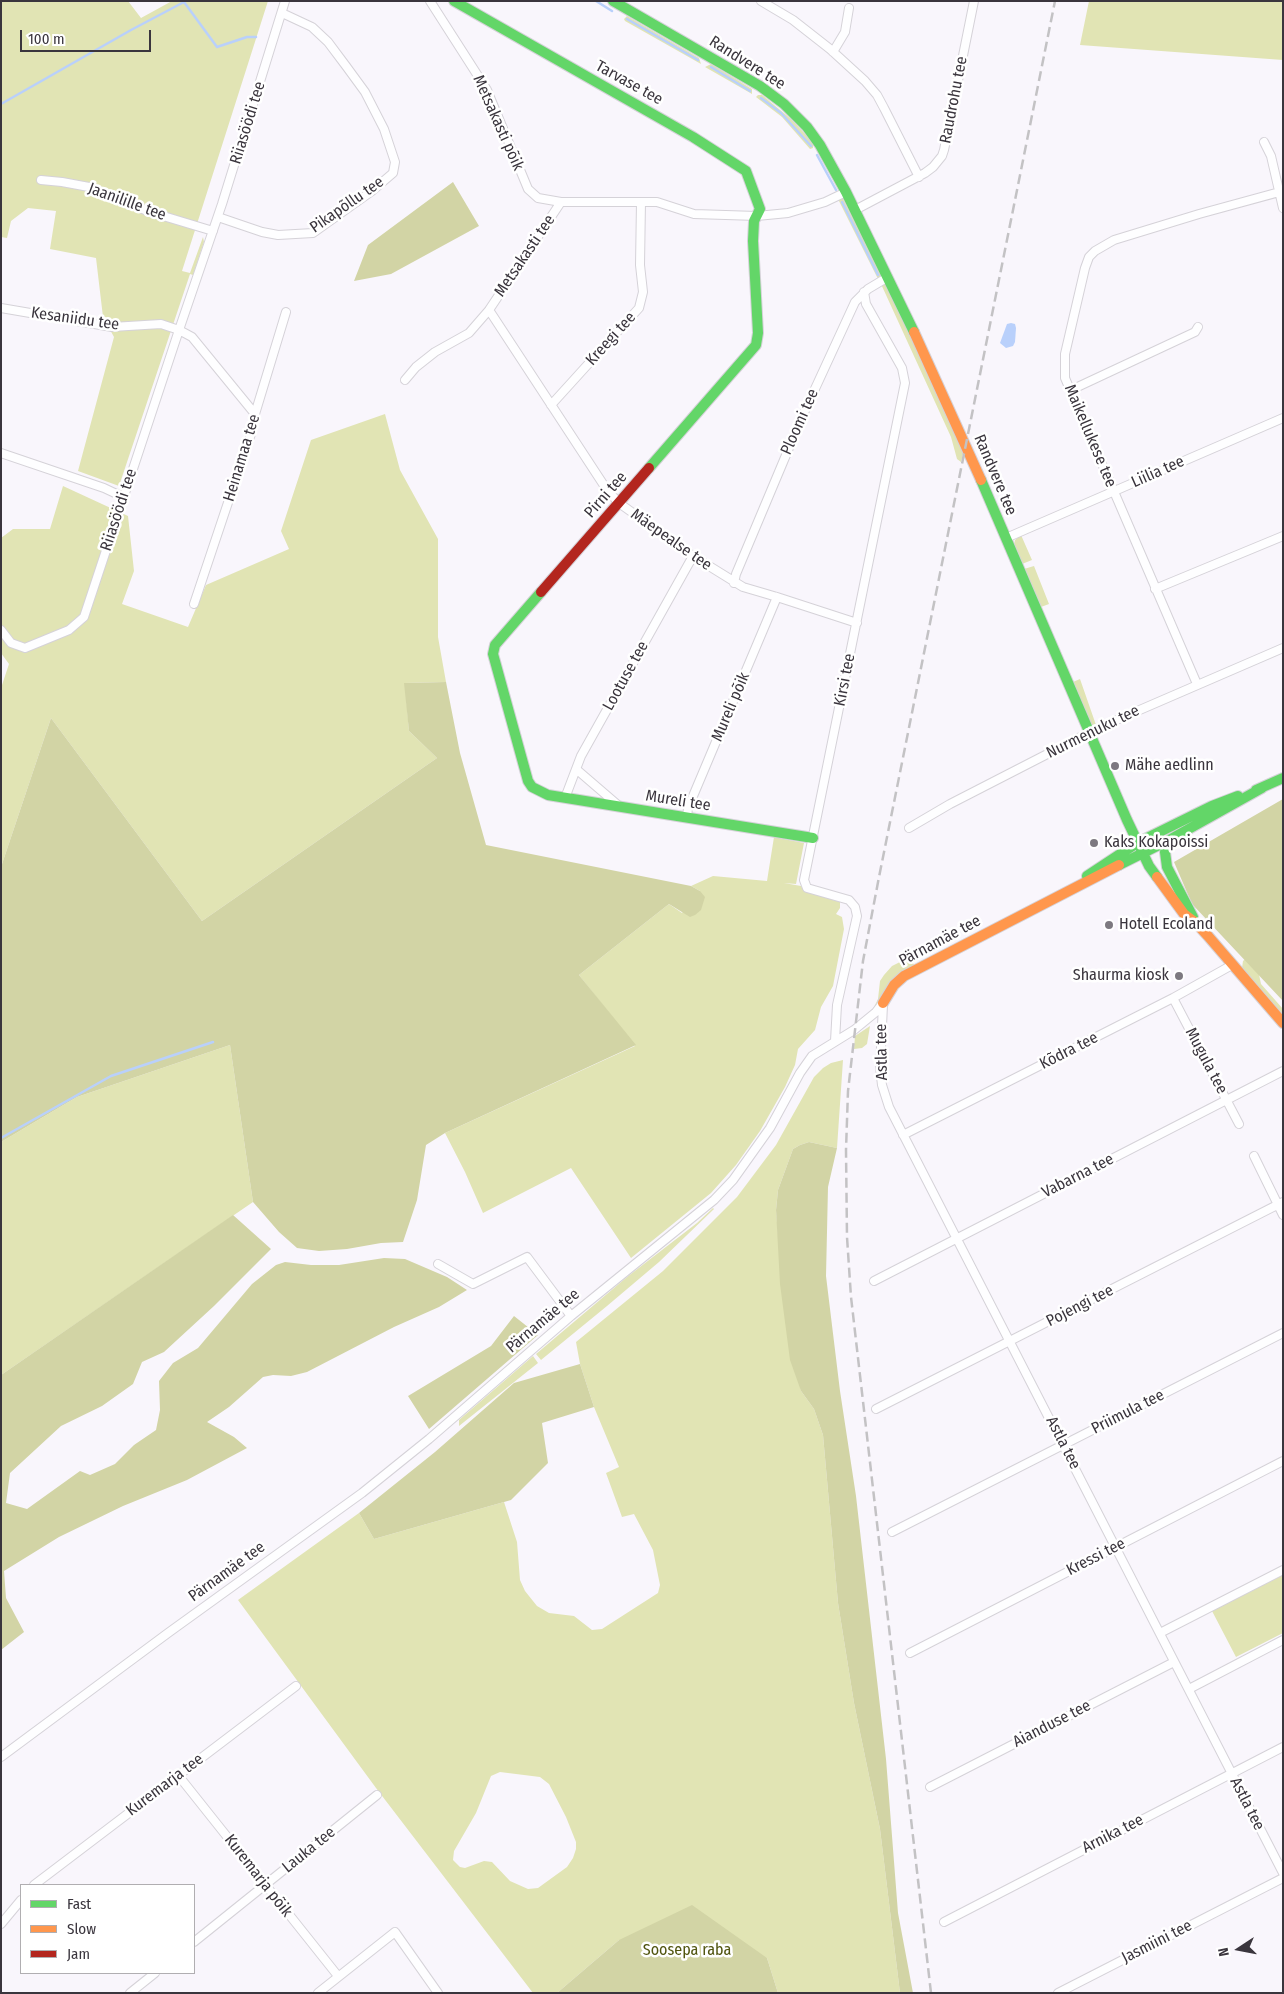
<!DOCTYPE html>
<html>
<head>
<meta charset="utf-8">
<style>
  body { margin:0 }
  #map { position:relative; width:1284px; height:1994px; overflow:hidden; background:#f9f6fc; font-family:"Fira Sans Condensed",sans-serif }
  canvas { display:block }
  .frame { position:absolute; inset:0; border:2px solid #3a353d; pointer-events:none }
  .legend { position:absolute; left:20px; top:1884px; width:175px; height:90px; box-sizing:border-box; background:#fff; border:1px solid #b0aeb1; margin:0; padding:6px 9px; list-style:none; font-size:15px; color:#3a353d }
  .legend li { display:flex; align-items:center; gap:10px; height:25px }
  .legend b { width:25px; border:1px solid #b0aeb1 }
  .north { position:absolute; left:1214px; top:1924px; width:50px; height:50px; -webkit-text-stroke:4px #fff; paint-order:stroke; rotate:259deg; font-size:14px; font-weight:700; line-height:20px; text-align:center; color:#3a353d }
  .north::after { content:''; display:block; margin:auto; width:18px; height:22px; background:#3a353d; clip-path:polygon(50% 0,100% 100%,50% 72%,0 100%) }
  .scale { position:absolute; left:20px; top:30px; width:131px; height:22px; box-sizing:border-box; border:2px solid #3a353d; border-top:0; padding-left:6px; font-size:15px; line-height:18px; white-space:nowrap; color:#3a353d; -webkit-text-stroke:4px #fff; paint-order:stroke }
</style>
</head>
<body>
<div id="map">
<canvas width="1284" height="1994"></canvas>
<div class="frame"></div>
<ul class="legend">
<li><b style="height:6px;background:#63d668"></b>Fast</li>
<li><b style="height:6px;background:#ff974d"></b>Slow</li>
<li><b style="height:6px;background:#b3261e"></b>Jam</li>
</ul>
<div class="north">N</div>
<div class="scale">100 m</div>
</div>
<script>
const g = document.querySelector('canvas').getContext('2d');
g.lineJoin = 'round';
function fillPath(path, color) {
  g.fillStyle = color;
  g.fill(path, 'evenodd');
}
function toPath(rows) {
  const path = new Path2D();
  for (const r of rows) {
    path.moveTo(r[0], r[1]);
    for (let i = 2; i < r.length; i += 2) path.lineTo(r[i], r[i + 1]);
  }
  return path;
}
function strokePath(path, color, width, dash) {
  g.strokeStyle = color;
  g.lineWidth = width;
  g.lineCap = dash ? 'butt' : 'round';
  g.setLineDash(dash || []);
  g.stroke(path);
}
function write(font, color, halo, rows, align = 'center') {
  g.font = font + ' "Fira Sans Condensed",sans-serif';
  g.lineWidth = 5;
  g.setLineDash([]);
  g.textBaseline = 'middle';
  g.strokeStyle = halo;
  g.fillStyle = color;
  for (const [text, x, y, turn = 0] of rows) {
    g.save();
    g.translate(x, y);
    g.rotate((+turn || 0) * Math.PI / 180);
    g.textAlign = isNaN(turn) ? turn : align;
    if (halo) g.strokeText(text, 0, 0);
    g.fillText(text, 0, 0);
    g.restore();
  }
}
fillPath(toPath([
  [1,1,128,1,141,18,172,1,268,1,182,271,190,273,203,237,204,242,193,275,190,274,119,486,78,471,114,337,103,317,96,258,50,249,56,211,28,208,11,221,7,238,1,237],
  [1089,1,1283,1,1283,60,1080,45],
  [627,16,699,58,701,64,625,21,624,19],
  [711,64,752,89,752,94,705,67],
  [758,95,762,95,791,119,808,137,813,144,813,148,810,149,782,117,756,97],
  [838,199,843,199,881,275,878,279],
  [881,284,886,285,964,450,961,462,957,459,951,437],
  [385,414,400,470,438,539,438,637,446,682,405,683,409,731,437,758,202,921,51,718,1,867,1,688,9,664,1,653,1,538,13,529,50,529,63,486,128,516,134,571,122,604,188,627,206,585,289,549,281,531,311,440],
  [1021,535,1032,560,1022,564,1014,545,1015,540],
  [1034,566,1049,604,1041,607,1024,569],
  [1080,679,1096,725,1092,727,1073,682],
  [774,837,804,843,796,884,784,883,801,886,804,891,840,902,840,908,836,914,842,917,844,929,833,986,821,1007,815,1030,798,1049,795,1065,785,1087,760,1131,736,1165,711,1193,631,1258,571,1168,483,1213,465,1172,445,1133,635,1046,579,975,669,904,682,913,700,891,691,886,713,876,767,881],
  [1254,951,1261,984,1283,1009,1283,1015,1242,968,1243,961],
  [910,957,914,965,893,979,873,1009,878,999,880,981,884,975,892,966],
  [870,1026,867,1044,862,1048,854,1049,855,1036],
  [230,1045,253,1202,1,1375,1,1142,77,1097],
  [843,1060,837,1148,809,1142,800,1145,793,1149,778,1190,776,1210,778,1235,801,1391,814,1409,823,1435,838,1603,854,1703,880,1829,900,1993,778,1993,767,1958,619,1940,557,1993,533,1993,376,1788,238,1600,359,1513,374,1539,504,1502,517,1542,520,1580,525,1591,537,1606,549,1613,574,1616,592,1630,602,1629,658,1593,660,1585,653,1550,634,1514,622,1517,606,1473,619,1467,594,1407,580,1364,576,1342,663,1271,737,1197,776,1145,814,1077,823,1068,831,1063],
  [500,1772,540,1777,549,1784,566,1817,576,1842,576,1849,573,1858,567,1867,538,1888,528,1889,510,1881,492,1862,484,1861,465,1868,460,1867,453,1860,454,1851,476,1813,491,1776],
  [713,1208,714,1209,659,1262,607,1306,541,1360,536,1354,627,1277,697,1223],
  [533,1356,538,1363,459,1426,459,1420],
  [1283,1575,1283,1633,1236,1657,1212,1611]
]), '#e1e4b4');
fillPath(toPath([
  [453,182,479,226,391,274,354,281,368,245],
  [446,682,460,753,486,845,691,886,700,891,705,897,701,910,695,915,690,917,669,904,579,975,636,1045,445,1133,426,1145,417,1200,403,1242,381,1243,347,1249,319,1251,297,1248,279,1232,253,1202,230,1045,77,1097,1,1142,1,867,51,718,202,921,437,758,409,731,404,683],
  [1283,799,1283,1001,1192,904,1174,862],
  [809,1142,837,1148,828,1187,826,1276,840,1391,856,1496,886,1759,898,1913,913,1993,900,1993,880,1829,854,1703,838,1603,823,1435,814,1409,801,1391,790,1360,780,1284,776,1210,778,1190,793,1149,800,1145],
  [233,1215,271,1249,214,1306,164,1352,142,1362,133,1384,102,1406,61,1426,10,1473,6,1503,27,1509,80,1471,90,1475,115,1464,134,1445,156,1430,160,1410,159,1381,173,1363,198,1348,252,1284,276,1265,285,1262,311,1265,339,1265,384,1258,405,1259,447,1277,467,1290,439,1307,394,1327,307,1372,291,1376,273,1375,263,1377,229,1407,207,1422,234,1437,247,1448,187,1480,123,1506,59,1537,4,1571,6,1598,24,1632,1,1650,1,1375],
  [514,1316,538,1335,429,1429,408,1396,491,1346],
  [580,1364,594,1407,542,1423,548,1463,511,1500,374,1539,359,1513,435,1452,514,1383],
  [692,1905,767,1958,778,1993,557,1993,619,1940]
]), '#d2d4a5');
fillPath(toPath([
  [1011,323,1015,324,1016,328,1015,342,1013,346,1006,348,1000,343,1007,324]
]), '#b9d0fb');
strokePath(toPath([
  [596,1,612,11],
  [627,19,698,60],
  [711,67,750,91],
  [761,98,781,113,811,146],
  [1,104,131,30,184,2,217,47,247,37,256,37],
  [817,155,836,190],
  [842,202,878,275],
  [1,1138,111,1076,213,1042]
]), '#b9d0fb', 2.5);
const street = toPath([
  [430,1,487,90,528,189,538,198,561,202],
  [761,1,793,20,830,49,865,81,877,95,884,108,919,177],
  [833,52,845,32,849,8],
  [1264,142,1271,156,1283,208],
  [41,180,62,182,89,187,150,212,213,231],
  [855,210,925,173,933,167,942,156,944,150,974,1],
  [218,217,262,232,278,235,313,233,372,191,393,173,395,162,384,129,365,92,346,66,328,42,312,27,282,13],
  [1,308,112,327,161,324,179,330,192,337,255,414],
  [489,310,607,490,619,503,693,556,743,587,777,597,857,623],
  [405,380,416,367,435,352,469,333,489,310,561,202,657,202,694,214,757,216,788,213,825,202,846,192],
  [1071,390,1195,332,1198,327],
  [551,405,639,308,643,292,640,265,641,202],
  [1,453,104,488,123,497],
  [1006,538,1283,418],
  [734,583,736,574,802,417,855,302,868,289,888,277],
  [1155,589,1283,536],
  [194,604,251,434,255,414,286,312],
  [1,630,11,643,25,648,69,630,84,617,179,330,222,204,285,1],
  [1197,684,1065,378,1065,354,1085,268,1089,257,1095,251,1114,240,1199,214,1283,191],
  [576,769,619,806],
  [565,798,581,756,693,556],
  [687,817,688,808,777,597],
  [909,828,950,804,1098,728,1283,648],
  [1173,998,1239,1124],
  [883,1005,880,1068,882,1085,889,1107,1283,1873],
  [835,1041,837,1005,857,916,855,907,849,900,807,888,804,880,905,383,902,368,866,304,864,292],
  [903,1135,1173,998,1232,965],
  [1254,1156,1283,1215],
  [438,1264,473,1284,527,1257,571,1316],
  [874,1281,1283,1071],
  [876,1409,1283,1202],
  [892,1532,1283,1333],
  [1160,1633,1283,1570],
  [910,1653,1283,1461],
  [1189,1689,1283,1640],
  [1,1757,168,1633,362,1493,429,1439,571,1316,714,1200,733,1180,770,1128,800,1073,812,1056,854,1030,876,1012,883,1003],
  [178,1775,338,1976],
  [930,1787,1174,1662],
  [34,1885,296,1686],
  [944,1922,1283,1747],
  [1,1924,21,1900],
  [194,1942,377,1795],
  [130,1993,155,1973],
  [318,1993,395,1932,438,1993],
  [1058,1993,1283,1878]
]);
const fast = toPath([
  [454,1,693,137,746,171,760,209,754,221,753,241,758,333,756,345,649,468],
  [613,1,760,86,784,104,807,127,820,145,846,192,914,332],
  [981,480,1127,820,1149,866,1157,877],
  [541,592,495,645,493,654,528,781,532,787,548,795,813,838],
  [1256,790,1283,778],
  [1169,840,1165,852,1167,867,1193,917],
  [1119,865,1169,840,1262,788],
  [1087,876,1137,843,1212,806,1238,796]
]);
const slow = toPath([
  [914,332,981,480],
  [1157,877,1184,914,1196,923,1208,936,1283,1023],
  [883,1003,894,985,904,976,1119,865]
]);
const jam = toPath([
  [541,592,649,468]
]);
strokePath(street, '#d5d2d8', 10);
strokePath(fast, '#d5d2d8', 12);
strokePath(slow, '#d5d2d8', 12);
strokePath(jam, '#d5d2d8', 12);
strokePath(street, '#fefeff', 8);
strokePath(fast, '#63d668', 10);
strokePath(slow, '#ff974d', 10);
strokePath(jam, '#b3261e', 10);
strokePath(toPath([
  [931,1993,851,1297,847,1237,846,1150,848,1091,863,961,879,877,1055,1]
]), '#c3c2c4', 2.5, [10, 5]);
for (const [x, y, r, color] of [
  [1115,766,5,"#7d7980"],
  [1094,843,5,"#7d7980"],
  [1109,925,5,"#7d7980"],
  [1179,976,5,"#7d7980"]
]) {
  const dot = new Path2D();
  dot.arc(x, y, r, 0, 2 * Math.PI);
  g.fillStyle = color;
  g.fill(dot);
  strokePath(dot, '#fff', 2);
}
write('16px', '#3a353d', '#fff', [
  ["Randvere tee",747,63,32],
  ["Tarvase tee",629,83,29],
  ["Raudrohu tee",954,100,-79],
  ["Riiasöödi tee",248,123,-73],
  ["Metsakasti põik",498,123,66],
  ["Jaanilille tee",127,202,20],
  ["Pikapõllu tee",347,205,-35],
  ["Metsakasti tee",525,256,-56],
  ["Kesaniidu tee",75,319,8],
  ["Kreegi tee",611,339,-48],
  ["Ploomi tee",800,422,-66],
  ["Maikellukese tee",1090,436,67],
  ["Heinamaa tee",242,458,-73],
  ["Liilia tee",1158,472,-24],
  ["Randvere tee",995,475,67],
  ["Pirni tee",606,495,-49],
  ["Riiasöödi tee",119,510,-72],
  ["Mäepealse tee",671,540,35],
  ["Lootuse tee",626,676,-61],
  ["Kirsi tee",845,680,-79],
  ["Mureli põik",731,707,-67],
  ["Nurmenuku tee",1093,732,-26],
  ["Mureli tee",678,801,9],
  ["Pärnamäe tee",940,941,-28],
  ["Kõdra tee",1069,1051,-27],
  ["Astla tee",882,1052,-91],
  ["Mugula tee",1206,1061,62],
  ["Vabarna tee",1078,1176,-27],
  ["Pojengi tee",1080,1306,-27],
  ["Pärnamäe tee",543,1321,-40],
  ["Priimula tee",1128,1412,-27],
  ["Astla tee",1063,1443,63],
  ["Kressi tee",1096,1557,-27],
  ["Pärnamäe tee",227,1572,-36],
  ["Aianduse tee",1052,1724,-27],
  ["Kuremarja tee",165,1785,-37],
  ["Astla tee",1247,1804,63],
  ["Arnika tee",1113,1834,-27],
  ["Lauka tee",309,1850,-39],
  ["Kuremarja põik",258,1876,52],
  ["Jasmiini tee",1157,1942,-27]
]);
write('16px', '#3a353d', '#fff', [
  ["Mähe aedlinn",1125,766],
  ["Kaks Kokapoissi",1104,843],
  ["Hotell Ecoland",1119,925],
  ["Shaurma kiosk",1169,976,"right"]
], 'left');
write('16px', '#50540f', '#fff', [
  ["Soosepa raba",687,1951]
]);
</script>
</body>
</html>
